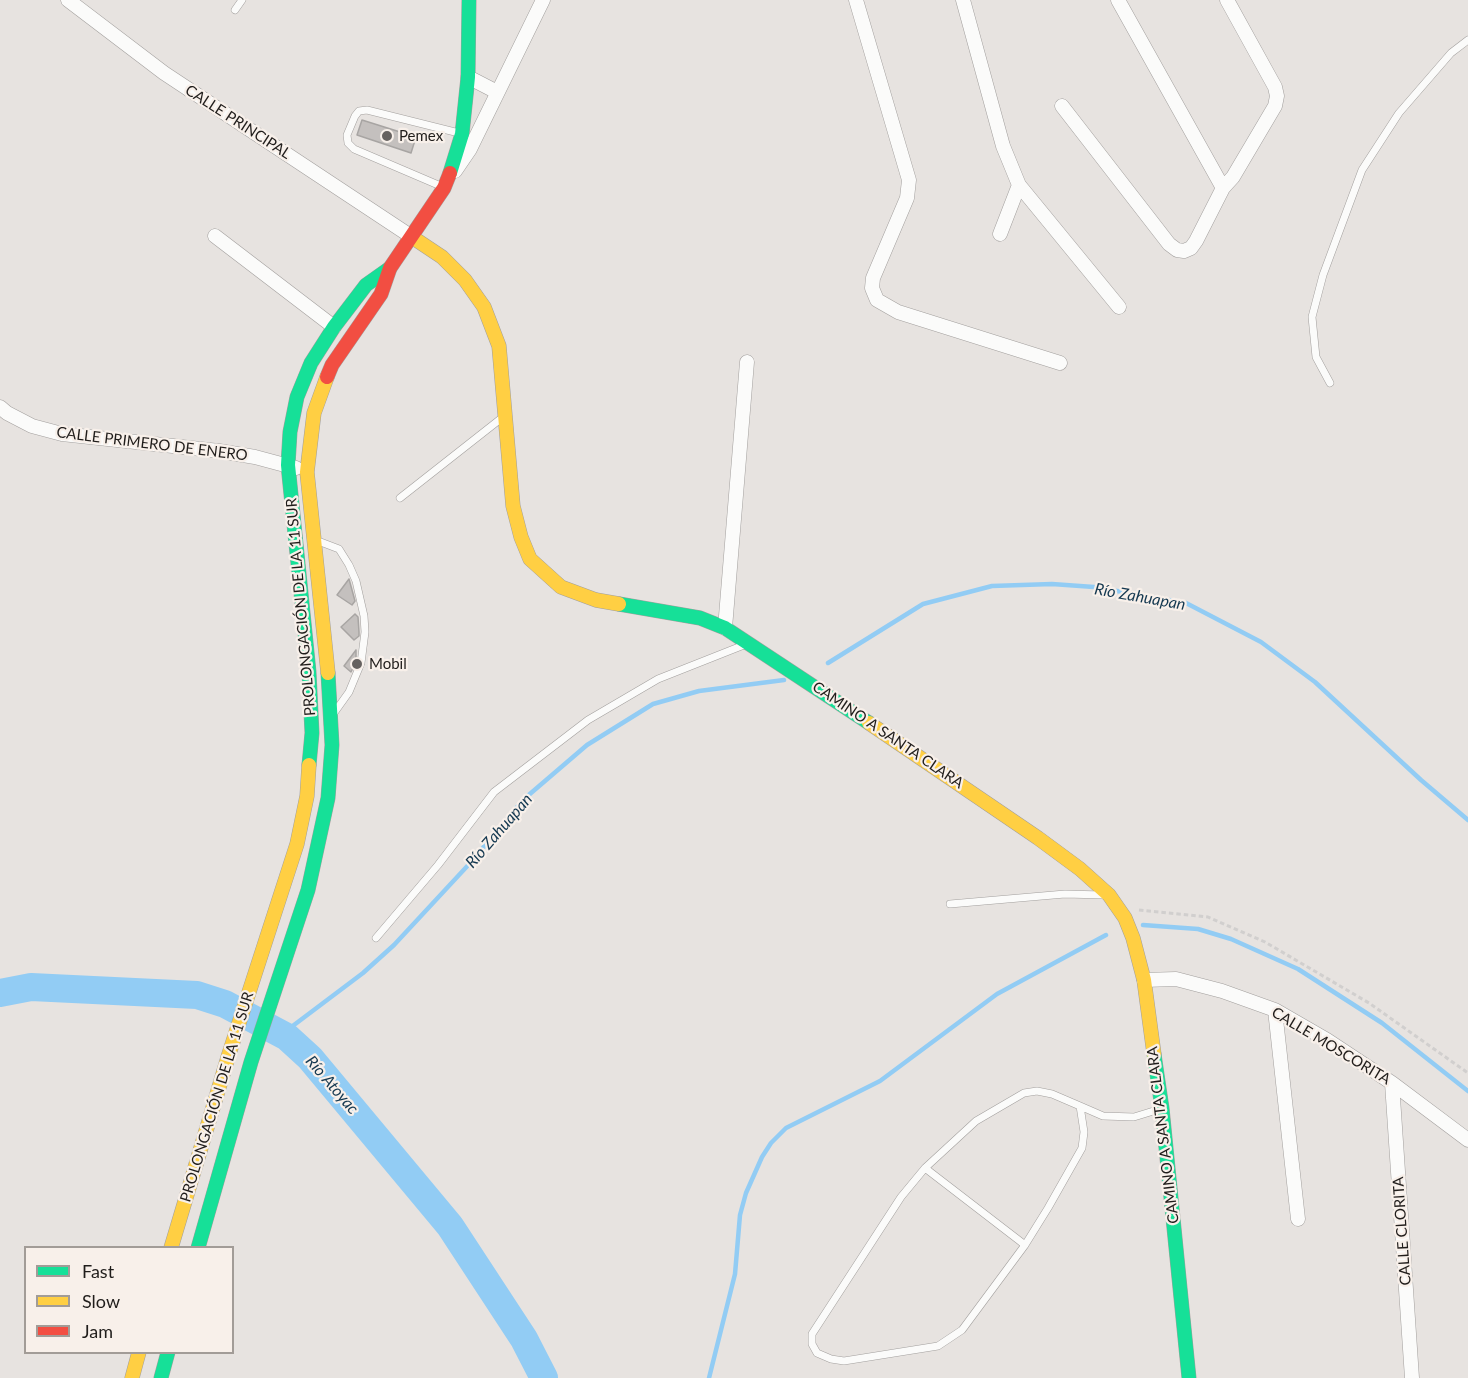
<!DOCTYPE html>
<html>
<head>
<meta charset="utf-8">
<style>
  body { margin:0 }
  #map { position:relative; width:1468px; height:1378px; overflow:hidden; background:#e7e3e0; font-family:Lato,sans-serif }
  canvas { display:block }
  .legend { position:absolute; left:24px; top:1246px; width:210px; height:108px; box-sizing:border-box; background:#f8f0ea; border:2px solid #a29c97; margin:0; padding:8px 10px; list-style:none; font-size:18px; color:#201d1b }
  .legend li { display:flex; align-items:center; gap:12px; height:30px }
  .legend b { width:30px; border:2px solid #a29c97 }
</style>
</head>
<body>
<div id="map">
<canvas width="1468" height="1378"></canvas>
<ul class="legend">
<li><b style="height:8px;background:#16e098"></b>Fast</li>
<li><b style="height:8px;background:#ffcf43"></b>Slow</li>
<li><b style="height:8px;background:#f24e42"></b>Jam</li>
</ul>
</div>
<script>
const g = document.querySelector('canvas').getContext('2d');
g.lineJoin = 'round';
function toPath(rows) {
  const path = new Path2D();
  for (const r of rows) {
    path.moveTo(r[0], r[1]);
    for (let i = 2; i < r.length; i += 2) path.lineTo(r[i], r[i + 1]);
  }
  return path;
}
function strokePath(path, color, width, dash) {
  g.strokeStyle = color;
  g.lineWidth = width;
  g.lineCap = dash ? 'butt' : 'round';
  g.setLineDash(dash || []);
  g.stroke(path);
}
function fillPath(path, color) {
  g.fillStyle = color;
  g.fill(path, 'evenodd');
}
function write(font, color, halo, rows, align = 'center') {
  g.font = font + ' Lato,sans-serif';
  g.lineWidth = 4.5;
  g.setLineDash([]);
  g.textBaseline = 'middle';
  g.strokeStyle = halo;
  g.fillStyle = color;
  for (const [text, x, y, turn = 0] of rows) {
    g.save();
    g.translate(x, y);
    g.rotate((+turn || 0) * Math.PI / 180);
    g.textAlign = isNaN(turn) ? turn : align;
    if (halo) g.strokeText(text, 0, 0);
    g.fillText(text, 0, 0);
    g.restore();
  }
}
strokePath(toPath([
  [828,663,923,604,992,586,1052,584,1094,587,1186,603,1261,642,1315,682,1421,780,1468,820],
  [1143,925,1198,929,1231,939,1298,969,1382,1023,1468,1091],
  [282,1034,363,973,394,945,472,861,524,799,587,745,653,704,699,691,784,680],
  [709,1378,735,1274,740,1215,746,1193,762,1157,771,1143,786,1128,880,1081,997,994,1106,935]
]), '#92ccf4', 4.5);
strokePath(toPath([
  [0,993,31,987,197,995,225,1004,287,1037,310,1058,450,1226,524,1339,544,1378]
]), '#92ccf4', 28);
const building = toPath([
  [362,120,416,137,411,153,357,135,362,120],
  [349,579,355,601,352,605,337,595,349,579],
  [355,614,358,617,359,632,359,636,354,640,341,627,355,614],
  [356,650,356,662,351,672,344,666,356,650]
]);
fillPath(building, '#c4c0be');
strokePath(building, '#a8a5a3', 1.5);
const lane = toPath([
  [235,10,242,0],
  [443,187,354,149,348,143,347,135,355,116,359,111,367,110,459,133],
  [1330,383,1316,357,1312,317,1323,275,1362,170,1399,113,1451,53,1468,40],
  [400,498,503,417],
  [318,541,339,549,349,565,356,581,364,616,365,632,361,663,349,692,334,713],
  [950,904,1065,894,1103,895],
  [376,938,438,865,494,792,588,720,658,679,744,645],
  [1080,1106,1084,1132,1082,1148,1048,1208,1025,1245,962,1330,938,1346,844,1361,831,1359,817,1353,812,1344,812,1334,901,1197,925,1168,976,1121,1024,1093,1037,1091,1052,1094,1080,1106,1103,1116,1134,1117,1160,1109],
  [925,1168,1025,1245]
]);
const street = toPath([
  [68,0,164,73,412,237],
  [856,0,909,180,907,198,873,278,872,288,877,300,898,312,1060,363],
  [963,0,1003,146,1019,185,1119,307],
  [468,77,497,92],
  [1062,106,1169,244,1177,250,1184,251,1191,248,1196,241,1223,188,1118,0],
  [455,171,470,149,543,0],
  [1223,188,1233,177,1275,106,1277,96,1275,87,1227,0],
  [1000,234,1019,185],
  [215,236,334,327],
  [0,407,7,413,32,426,62,434,219,451,255,457,296,468],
  [725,628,747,362],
  [1144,980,1176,979,1222,991,1275,1010,1327,1040,1392,1083,1468,1140],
  [1275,1010,1298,1219],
  [1392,1083,1412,1378]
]);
const fast = toPath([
  [450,173,462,134,468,77,469,0],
  [619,604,700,618,725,628,869,723],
  [309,765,312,733,309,672,288,465,290,432,297,397,311,363,334,327,366,285,390,268],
  [1154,1054,1162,1108,1189,1378],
  [198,1248,251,1062,308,890,328,798,332,745,328,673],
  [161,1378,168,1352]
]);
const slow = toPath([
  [412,237,442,257,465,280,484,307,499,346,513,506,521,537,530,559,561,587,596,600,619,604],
  [327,377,314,413,307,472,328,673],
  [869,723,1038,838,1080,869,1109,895,1125,918,1133,938,1144,980,1154,1054],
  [171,1248,229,1054,297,844,307,796,309,765],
  [132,1378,139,1352]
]);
const jam = toPath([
  [327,377,332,365,381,294,390,268,444,188,450,173]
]);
strokePath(lane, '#a29f9d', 8);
strokePath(street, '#a29f9d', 15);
strokePath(fast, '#a29f9d', 15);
strokePath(slow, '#a29f9d', 15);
strokePath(jam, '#a29f9d', 15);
strokePath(toPath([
  [1139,910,1208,917,1265,942,1369,1003,1468,1073]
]), '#d1cfce', 3, [4.5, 3]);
strokePath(lane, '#fbfbfa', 7);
strokePath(street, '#fbfbfa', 14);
strokePath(fast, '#16e098', 14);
strokePath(slow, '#ffcf43', 14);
strokePath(jam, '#f24e42', 14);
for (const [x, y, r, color] of [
  [387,136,6,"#666260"],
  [357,664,6,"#666260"]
]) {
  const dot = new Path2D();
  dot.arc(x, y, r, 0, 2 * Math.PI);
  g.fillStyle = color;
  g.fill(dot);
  strokePath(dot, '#f8f0ea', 2);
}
write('15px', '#201d1b', '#f8f0ea', [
  ["CALLE PRINCIPAL",238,122,33],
  ["CALLE PRIMERO DE ENERO",152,444,7],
  ["PROLONGACIÓN DE LA 11 SUR",301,607,-95],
  ["CAMINO A SANTA CLARA",888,735,34],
  ["CALLE MOSCORITA",1331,1046,31],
  ["PROLONGACIÓN DE LA 11 SUR",217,1097,-73],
  ["CAMINO A SANTA CLARA",1163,1135,-97],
  ["CALLE CLORITA",1402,1231,-94]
]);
write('15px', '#201d1b', '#f8f0ea', [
  ["Pemex",399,136],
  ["Mobil",369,664]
], 'left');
write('italic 16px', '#143850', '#f8f0ea', [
  ["Río Zahuapan",1140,597,10],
  ["Río Zahuapan",499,831,-49],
  ["Río Atoyac",332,1085,49]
]);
</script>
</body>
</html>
